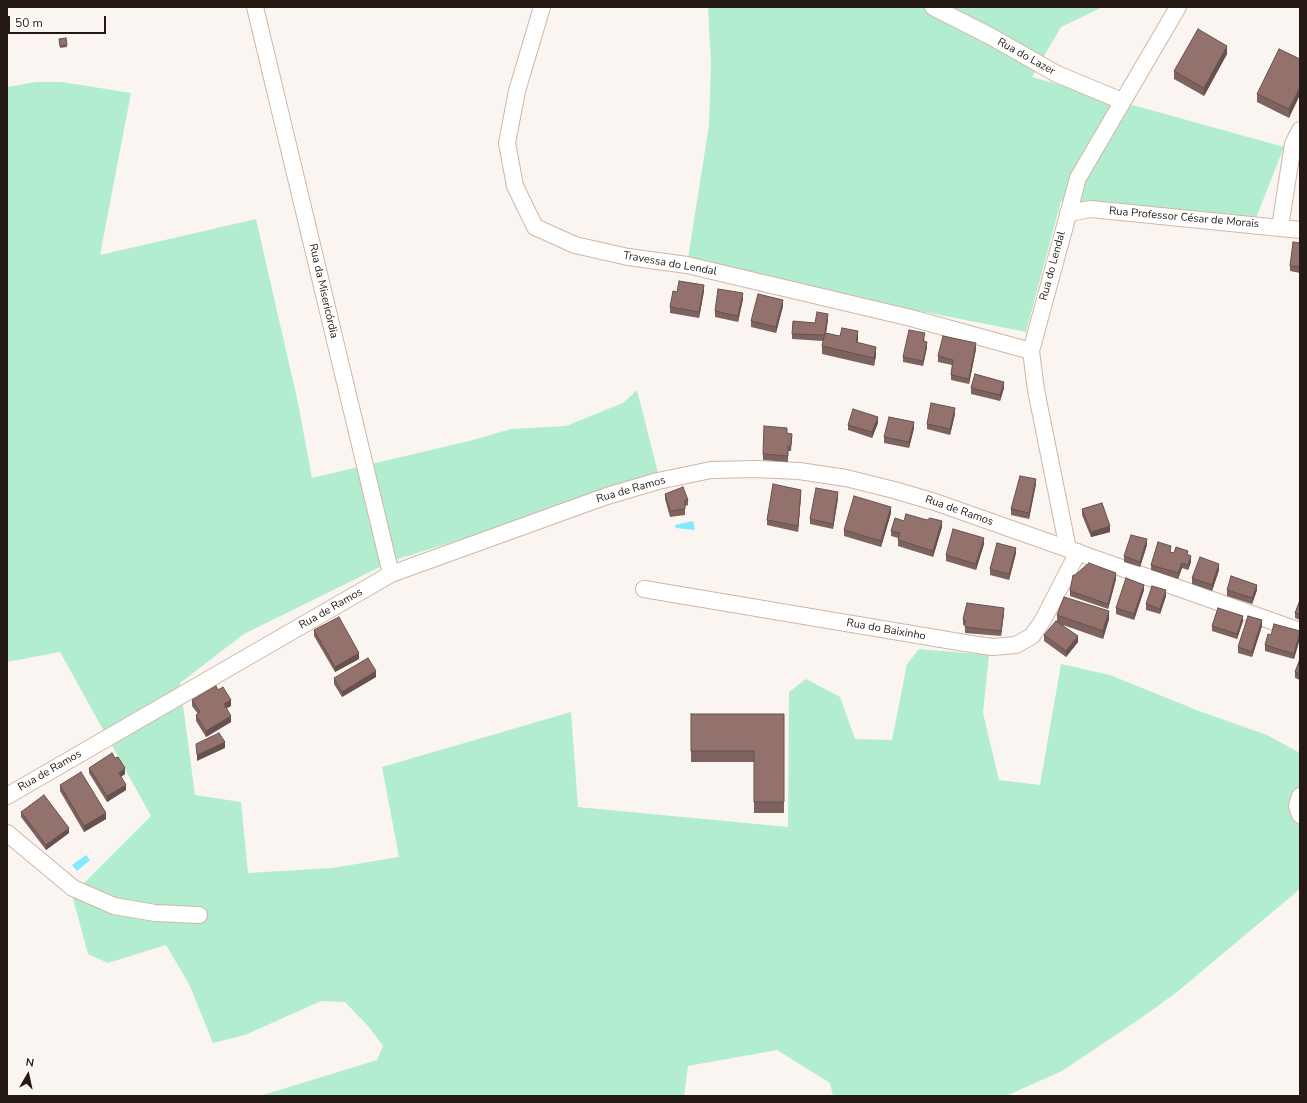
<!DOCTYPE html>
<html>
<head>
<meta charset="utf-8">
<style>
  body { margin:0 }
  #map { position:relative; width:1307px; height:1103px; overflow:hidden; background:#faf5f0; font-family:"Nunito Sans",sans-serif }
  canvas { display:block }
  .frame { position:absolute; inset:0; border:8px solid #241a13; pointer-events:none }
  .north { position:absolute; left:8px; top:1055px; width:40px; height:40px; -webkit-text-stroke:3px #fff; paint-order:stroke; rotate:9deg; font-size:11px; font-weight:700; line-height:16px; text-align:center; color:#241a13 }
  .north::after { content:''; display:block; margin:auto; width:14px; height:18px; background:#241a13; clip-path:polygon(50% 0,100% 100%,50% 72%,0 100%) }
  .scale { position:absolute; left:8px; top:16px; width:98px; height:18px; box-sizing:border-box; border:2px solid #241a13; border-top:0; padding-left:5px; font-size:12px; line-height:14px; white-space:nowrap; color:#241a13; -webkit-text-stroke:3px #fff; paint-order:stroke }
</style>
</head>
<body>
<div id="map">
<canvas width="1307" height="1103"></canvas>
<div class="frame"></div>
<div class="north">N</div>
<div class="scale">50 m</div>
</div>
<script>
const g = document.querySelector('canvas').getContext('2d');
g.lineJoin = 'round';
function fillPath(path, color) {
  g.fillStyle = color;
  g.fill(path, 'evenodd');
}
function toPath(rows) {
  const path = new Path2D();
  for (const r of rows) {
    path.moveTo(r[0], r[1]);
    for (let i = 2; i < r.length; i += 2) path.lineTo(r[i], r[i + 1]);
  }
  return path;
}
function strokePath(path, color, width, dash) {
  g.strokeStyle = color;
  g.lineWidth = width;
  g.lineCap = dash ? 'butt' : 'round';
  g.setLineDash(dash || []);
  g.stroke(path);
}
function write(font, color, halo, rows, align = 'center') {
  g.font = font + ' "Nunito Sans",sans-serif';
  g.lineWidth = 4;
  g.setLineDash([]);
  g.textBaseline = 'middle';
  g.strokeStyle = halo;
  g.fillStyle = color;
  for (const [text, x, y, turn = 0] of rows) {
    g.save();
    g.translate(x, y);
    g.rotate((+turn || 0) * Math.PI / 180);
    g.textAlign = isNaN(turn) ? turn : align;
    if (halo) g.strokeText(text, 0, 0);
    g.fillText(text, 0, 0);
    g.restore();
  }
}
fillPath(toPath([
  [708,7,1103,7,1061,27,1032,77,1284,147,1254,223,1061,201,1026,332,687,265,709,125,711,63],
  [36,82,62,82,131,93,100,255,256,219,298,403,312,478,469,441,511,429,566,426,623,403,637,390,659,477,392,561,244,634,180,683,195,795,241,802,248,873,332,868,399,857,382,767,571,712,578,807,788,827,789,692,806,679,840,697,855,739,892,740,907,664,919,649,989,655,983,713,999,780,1040,785,1061,664,1110,675,1199,711,1267,735,1300,753,1300,889,1177,992,1144,1016,1062,1071,1008,1095,833,1096,830,1083,777,1050,688,1066,684,1096,260,1096,377,1060,383,1046,368,1026,345,1002,321,1001,245,1035,213,1043,189,984,166,945,108,963,88,954,72,895,151,816,60,652,7,662,7,87]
]), '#b3edd0');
fillPath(toPath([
  [693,521,695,530,676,528,675,525],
  [86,855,90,860,77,871,72,865]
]), '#81eafc');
const minor = toPath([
  [255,7,391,574],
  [542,7,517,91,507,143,515,186,535,227,575,245,628,257,687,265,911,318,1031,351],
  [933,7,990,36,1057,74,1122,101],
  [1068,213,1091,209,1300,230],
  [1280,227,1293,144,1300,130],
  [1068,549,1036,390,1031,351,1078,178,1178,7],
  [644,589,965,643,992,647,1016,645,1032,636,1043,620,1078,552],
  [7,796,391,574,607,496,658,481,711,470,755,469,799,471,846,478,894,490,935,502,1300,631],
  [1300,796,1297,806,1300,815],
  [7,833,73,888,114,906,155,913,199,915]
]);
strokePath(minor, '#d1b6a2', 18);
strokePath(minor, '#fff', 16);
fillPath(toPath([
  [59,39,67,45,67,47,60,48],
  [1227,54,1204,96,1174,79,1174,71],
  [1300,59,1289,118,1257,102,1257,94],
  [1300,243,1300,273,1290,271,1290,266],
  [704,291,699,318,670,313,670,307,677,292],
  [743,299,738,322,715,317,715,311],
  [783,306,776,333,751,327,751,321],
  [828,319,826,333,858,340,857,343,876,355,874,366,822,354,822,346,823,341,792,339,792,334,815,323],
  [925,338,924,341,927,347,923,366,903,362,903,357],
  [976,349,969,384,951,380,951,375,952,365,938,362,938,356],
  [971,388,1004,388,1000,401,971,394],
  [955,414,950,435,927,429,927,424],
  [878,423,872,438,848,430,848,425],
  [914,428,909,448,884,443,884,437],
  [787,433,792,439,791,451,788,451,788,462,763,460,763,454],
  [1036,484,1029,519,1011,515,1011,509],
  [665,494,688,500,688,505,685,506,685,515,670,517,665,499],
  [801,495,798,532,767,525,767,520],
  [838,498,833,529,810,524,810,519],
  [1082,509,1110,532,1091,537,1082,515],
  [891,513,881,547,844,536,844,530],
  [904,521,942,527,933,557,898,546,898,538,891,536,891,531],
  [984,544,976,570,946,561,946,555],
  [1147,545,1140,567,1124,562,1124,556],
  [1171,552,1188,555,1191,562,1188,570,1182,568,1178,579,1151,570,1151,565],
  [1016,553,1009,580,990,575,990,569],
  [1219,570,1212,591,1192,584,1192,578],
  [1075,575,1116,579,1108,609,1070,596,1070,591],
  [1144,590,1134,620,1116,614,1116,608],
  [1227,590,1257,590,1252,604,1227,596],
  [1166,596,1160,614,1146,610,1146,604],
  [1300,600,1300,620,1295,618,1295,613],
  [1004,613,1001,636,965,633,965,625,963,625,963,619],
  [1057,615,1109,619,1103,639,1063,625,1078,642,1066,657,1044,641,1044,635,1057,621],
  [1243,621,1237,639,1212,631,1212,626],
  [1262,626,1252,657,1238,653,1238,647],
  [314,630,359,659,335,672,314,636],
  [1300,631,1294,659,1265,651,1265,645,1271,635],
  [1300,659,1300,680,1295,678,1295,672],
  [376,677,342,697,334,684,334,678],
  [218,690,231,706,226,708,231,722,206,737,196,721,196,715,198,714,192,706,192,700],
  [691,714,784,714,784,813,754,813,754,762,691,762],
  [89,768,125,774,121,777,126,790,107,802,89,773],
  [60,785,106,819,84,832,60,791],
  [21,812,69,833,46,850,21,817]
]), '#7e625f');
fillPath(toPath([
  [1227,46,1227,54,1204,96,1204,88],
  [1300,87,1300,95,1289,118,1289,109],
  [704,285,704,291,699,318,699,312],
  [743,293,743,299,738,322,738,316],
  [783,300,783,306,776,333,776,327],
  [828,314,828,319,825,341,825,335],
  [858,331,858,340,856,351,856,342],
  [927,342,927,347,923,366,923,361],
  [976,343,976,349,969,384,969,379],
  [876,347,876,355,874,366,874,358],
  [1004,382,1004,388,1000,401,1000,395],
  [955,408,955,414,950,435,950,429],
  [878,417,878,423,872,438,872,432],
  [914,422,914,428,909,448,909,442],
  [1036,479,1036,484,1029,519,1029,513],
  [801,490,801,495,798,532,798,526],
  [838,492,838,498,833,529,833,524],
  [891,507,891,513,881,547,881,541],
  [942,521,942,527,933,557,933,551],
  [1110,526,1110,532,1091,537,1091,532],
  [984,538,984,544,976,570,976,564],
  [1147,539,1147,545,1140,567,1140,562],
  [1016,548,1016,553,1009,580,1009,574],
  [1191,556,1191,562,1188,570,1188,565],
  [1182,563,1182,568,1178,579,1178,573],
  [1219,564,1219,570,1212,591,1212,585],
  [1116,573,1116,579,1108,609,1108,604],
  [1144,585,1144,590,1134,620,1134,614],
  [1257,585,1257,590,1252,604,1252,598],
  [1166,590,1166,596,1160,614,1160,609],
  [1004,608,1004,613,1001,636,1001,631],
  [1109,611,1109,619,1103,639,1103,631],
  [1243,616,1243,621,1237,639,1237,634],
  [1262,620,1262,626,1252,657,1252,652],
  [1300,633,1300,639,1294,659,1294,654],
  [1078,636,1078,642,1066,657,1066,651],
  [359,653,359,659,335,672,335,667],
  [376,671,376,677,342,697,342,692],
  [231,700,231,706,224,710,224,704],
  [231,716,231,722,206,737,206,731],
  [225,742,225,748,197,761,197,755],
  [125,768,125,774,119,778,119,773],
  [126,785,126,790,107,802,107,796],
  [106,813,106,819,84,832,84,826],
  [69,828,69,833,46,850,46,845]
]), '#67504d');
const building = toPath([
  [1198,29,1227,46,1204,88,1174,71,1198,29],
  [66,38,67,45,60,46,59,39,66,38],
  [1279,49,1300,59,1300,87,1289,109,1257,94,1279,49],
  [1293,242,1300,243,1300,267,1290,266,1293,242],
  [679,281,704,285,699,312,670,307,673,291,677,292,679,281],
  [718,289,743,293,738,316,715,311,718,289],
  [758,294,783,300,776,327,751,321,758,294],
  [817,312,828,314,825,333,824,335,792,334,793,321,815,323,817,312],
  [842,328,858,331,856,342,876,347,874,358,822,346,825,333,840,336,842,328],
  [909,330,925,333,923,341,927,342,923,361,903,357,909,330],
  [943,336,976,343,969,379,951,375,953,360,938,356,943,336],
  [975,374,1004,382,1000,395,971,388,975,374],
  [931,403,955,408,950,429,927,424,931,403],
  [853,409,878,417,872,432,848,425,853,409],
  [889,417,914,422,909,442,884,437,889,417],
  [764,426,787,428,787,433,792,434,791,445,788,446,788,456,763,454,764,426],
  [1020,476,1036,479,1029,513,1011,509,1020,476],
  [773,484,801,490,798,526,767,520,773,484],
  [683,487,688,500,685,500,685,509,670,511,665,494,683,487],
  [816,488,838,492,833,524,810,519,816,488],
  [854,496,891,507,881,541,844,530,854,496],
  [1102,503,1110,526,1091,532,1082,509,1102,503],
  [906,514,927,520,930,518,942,521,933,551,898,540,900,533,891,531,895,518,904,521,906,514],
  [953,529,984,538,976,564,946,555,953,529],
  [1131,535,1147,539,1140,562,1124,556,1131,535],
  [1158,542,1171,546,1170,552,1174,553,1176,547,1188,551,1187,554,1191,556,1188,565,1182,563,1178,573,1151,565,1158,542],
  [997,543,1016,548,1009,574,990,569,997,543],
  [1200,557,1219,564,1212,585,1192,578,1200,557],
  [1089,563,1116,573,1108,604,1070,591,1073,575,1075,575,1089,563],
  [1231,576,1257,585,1252,598,1227,590,1231,576],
  [1126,578,1144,585,1134,614,1116,608,1126,578],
  [1152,586,1166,590,1160,609,1146,604,1152,586],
  [1064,597,1109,611,1103,631,1057,615,1064,597],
  [1300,600,1300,614,1295,613,1300,600],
  [967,603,1004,608,1001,631,965,627,965,620,963,619,967,603],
  [1218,608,1243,616,1237,634,1212,626,1218,608],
  [1248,616,1262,620,1252,652,1238,647,1248,616],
  [339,617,359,653,335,667,314,630,339,617],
  [1056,621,1078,636,1066,651,1044,635,1056,621],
  [1274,624,1300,631,1294,654,1265,645,1268,634,1271,635,1274,624],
  [368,658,376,671,342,692,334,678,368,658],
  [1300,659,1300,674,1295,672,1300,659],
  [216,686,218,690,223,687,231,700,224,704,231,716,206,731,196,715,200,712,192,700,216,686],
  [691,714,784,714,784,802,754,802,754,751,691,751,691,714],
  [219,733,225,742,197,755,196,744,219,733],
  [112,753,115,758,118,757,125,768,119,773,126,785,107,796,89,768,112,753],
  [81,772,106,813,84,826,60,785,81,772],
  [44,795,69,828,46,845,21,812,44,795]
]);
fillPath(building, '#93726e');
strokePath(building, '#67504d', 1);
write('11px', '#241a13', '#fff', [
  ["Rua do Lazer",1026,57,29],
  ["Rua Professor César de Morais",1184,218,5],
  ["Travessa do Lendal",670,264,10],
  ["Rua do Lendal",1053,266,-75],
  ["Rua da Misericórdia",323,291,77],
  ["Rua de Ramos",631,490,-16],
  ["Rua de Ramos",959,511,19],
  ["Rua de Ramos",331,609,-30],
  ["Rua do Baixinho",886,630,10],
  ["Rua de Ramos",50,771,-30]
]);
</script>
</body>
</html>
